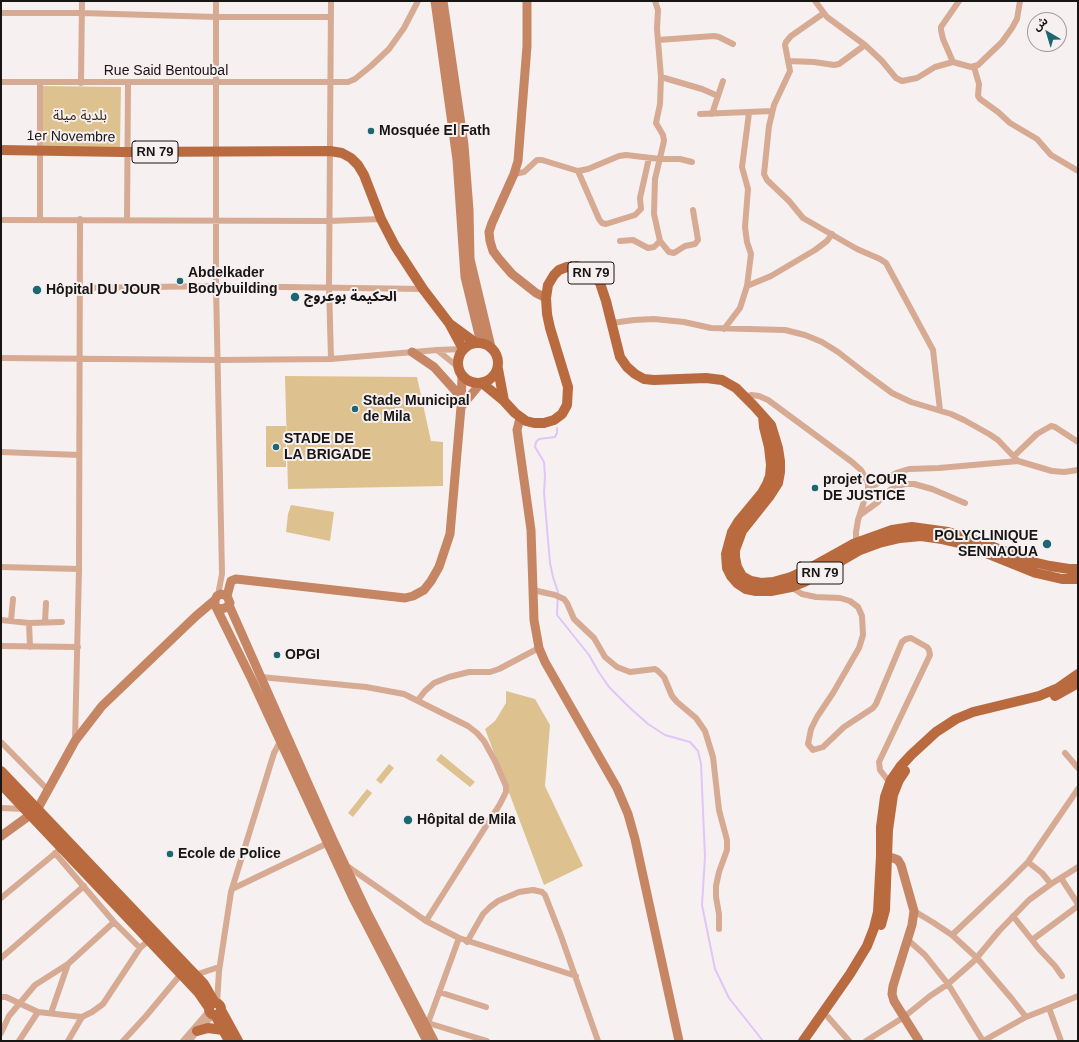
<!DOCTYPE html>
<html>
<head>
<meta charset="utf-8">
<style>
  body { margin:0 }
  #map { position:relative; width:1079px; height:1042px; overflow:hidden; background:#f7f0f0; font-family:Arial,"Noto Sans Arabic",sans-serif }
  canvas { display:block }
  .frame { position:absolute; inset:0; border:2px solid #181515; pointer-events:none }
  .north { position:absolute; left:1027px; top:12px; width:40px; height:40px; box-sizing:border-box; background:#f7f0f0; border:1px solid #9e9898; border-radius:50%; rotate:322deg; font-size:11px; font-weight:700; line-height:16px; text-align:center; color:#181515 }
  .north::after { content:''; display:block; margin:auto; width:14px; height:18px; background:#1c6771; clip-path:polygon(50% 0,100% 100%,50% 72%,0 100%) }
</style>
</head>
<body>
<div id="map">
<canvas width="1079" height="1042"></canvas>
<div class="frame"></div>
<div class="north">ش</div>
</div>
<script>
const g = document.querySelector('canvas').getContext('2d');
g.lineJoin = 'round';
function fillPath(path, color) {
  g.fillStyle = color;
  g.fill(path, 'evenodd');
}
function toPath(rows) {
  const path = new Path2D();
  for (const r of rows) {
    if (r.length === 3) {
      path.moveTo(r[0] + r[2], r[1]);
      path.arc(r[0], r[1], r[2], 0, 2 * Math.PI);
      continue;
    }
    path.moveTo(r[0], r[1]);
    for (let i = 2; i < r.length; i += 2) path.lineTo(r[i], r[i + 1]);
  }
  return path;
}
function strokePath(path, color, width, dash) {
  g.strokeStyle = color;
  g.lineWidth = width;
  g.lineCap = dash ? 'butt' : 'round';
  g.setLineDash(dash || []);
  g.stroke(path);
}
function write(font, color, halo, rows, align = 'center') {
  g.font = font + ' Arial,"Noto Sans Arabic",sans-serif';
  g.lineWidth = 4;
  g.setLineDash([]);
  g.textBaseline = 'middle';
  g.strokeStyle = halo;
  g.fillStyle = color;
  for (const [text, x, y, turn = 0] of rows) {
    g.save();
    g.translate(x, y);
    g.rotate((+turn || 0) * Math.PI / 180);
    g.textAlign = isNaN(turn) ? turn : align;
    if (halo) g.strokeText(text, 0, 0);
    g.fillText(text, 0, 0);
    g.restore();
  }
}
fillPath(toPath([
  [41,86,121,87,120,147,40,147],
  [285,376,417,377,431,441,443,442,443,486,288,489],
  [266,426,286,426,286,467,266,467],
  [291,505,334,512,330,541,286,532,288,514],
  [506,691,535,699,550,725,545,786,583,866,544,885,485,729,495,721,506,703],
  [441,754,475,782,470,787,436,760],
  [389,764,394,768,381,784,376,780],
  [367,789,372,793,353,817,348,813]
]), '#ddc28f');
strokePath(toPath([
  [557,428,557,433,555,437,539,439,536,442,535,447,544,462,545,477,544,493,550,563,553,577,558,592,557,615,589,655,598,671,609,687,629,707,648,724,665,735,690,742,698,751,701,764,705,857,702,905,715,969,729,998,763,1041]
]), '#e0c5f8', 2);
strokePath(toPath([
  [216,1,216,286,222,574,218,595],
  [331,1,329,286,331,359],
  [655,1,658,10,657,29,661,77,660,104,656,123,663,135,664,141,655,179,654,214,660,241,669,252,674,253,685,246,695,244,698,240,693,210],
  [815,1,827,17,865,45,882,61,896,78,902,81,917,78,935,67,953,62,971,67,978,65,1002,42,1012,28,1017,19,1020,1],
  [1,13,82,13,216,17,331,17],
  [824,13,791,36,786,42,785,45,790,71,774,105,769,126,764,174,767,180,789,201,803,218,857,249,880,259,886,263,933,350,940,410],
  [658,40,714,36,719,37,733,44],
  [788,61,814,62,834,65,839,64,865,45],
  [953,62,943,39,941,30,941,27,959,1],
  [974,67,979,84,978,96,980,99,998,112,1010,123,1037,139,1051,155,1078,171],
  [661,77,702,89,718,96],
  [1,82,348,82,355,79,371,66,389,49,404,28,418,1],
  [81,83,82,1],
  [700,114,772,111],
  [712,114,723,81],
  [578,171,599,219,602,223,606,224,635,215,641,209,640,198,649,158],
  [514,174,524,172,537,160,542,160,578,171,588,169,619,156,626,155,660,159,680,159,692,162],
  [1,220,329,221,381,219],
  [40,220,40,83],
  [127,220,128,83],
  [620,241,633,240,648,248,654,247,660,241],
  [747,286,751,254,747,242,745,227,748,189,742,167,749,113],
  [80,288,216,286,423,289],
  [612,323,634,320,654,319,684,322,711,328,785,330,805,335,822,342,838,352,865,373,892,393,911,402,951,414,964,420,989,434,998,440,1018,461],
  [724,329,740,308,747,286,771,276,815,250,827,241,832,234],
  [437,350,458,367],
  [1,358,218,360,331,359,437,350,463,349],
  [745,397,751,395,759,396,768,400,852,462,861,470,868,483,868,489,858,520,856,532,856,542],
  [1,452,79,455],
  [1014,456,1037,434,1051,426,1055,427,1078,442],
  [868,489,896,473,909,469,939,468,1018,461,1052,471,1064,472,1078,470],
  [860,515,878,502,890,490,898,486,905,484,914,484,932,489,965,503],
  [1,567,79,569],
  [791,587,802,594,816,597,840,598,850,601,858,607,862,616,863,635,859,648,833,693,817,717,811,729,808,744,813,750,823,747,844,727,873,708,876,704,902,642,906,639,911,638,927,647,929,650,930,655,879,762,880,770,890,783],
  [533,590,555,595,564,599,567,603,574,619,594,638,605,657,617,667,630,672,655,669,658,671,664,677,672,696,677,702,696,718,705,731,713,757,719,810,727,840,727,850,719,872,716,886,716,897,719,914,719,929],
  [1,620,29,623,62,622],
  [11,621,13,599],
  [45,622,46,603],
  [29,623,30,647],
  [1,646,78,647],
  [261,677,366,687,404,694,468,726,477,733,484,741,495,761,506,786,506,792,500,804,426,921],
  [418,700,425,691,434,683,449,677,469,672,490,672,499,669,539,648],
  [75,741,79,569,80,219],
  [2,743,48,790],
  [1065,753,1078,768],
  [1,808,25,809],
  [55,853,114,922,140,948],
  [1028,862,1042,873,1051,884],
  [347,866,426,921,459,938,576,976],
  [1061,878,1078,904],
  [232,889,328,843],
  [1,898,58,851],
  [914,911,934,923,952,935,977,958,1012,999,1026,1017],
  [1013,916,1039,949,1055,966,1062,976],
  [952,935,1007,883,1028,862,1078,789],
  [908,940,925,955,948,984,983,1041],
  [1032,940,1078,906],
  [467,942,483,914,490,907,498,901,519,892,533,890,542,892,545,895,561,936,598,1041],
  [1,958,84,886],
  [195,975,219,967],
  [439,992,486,1007],
  [1,997,6,997,38,1012,82,1017],
  [217,1003,219,971,231,892,274,753,280,742],
  [51,1013,68,964],
  [828,1017,849,1041],
  [428,1023,459,938],
  [426,1024,428,1023,487,1041],
  [1,1033,9,1016,35,985,68,964,114,922],
  [19,1041,38,1012],
  [68,1041,82,1017,92,1012,103,1004,140,948,149,940],
  [123,1041,146,1016,181,974],
  [183,1041,209,1011],
  [189,1041,204,1024,214,1015],
  [866,1041,904,1017,930,996,948,984,974,961,999,931,1029,900,1051,884,1078,867],
  [983,1041,1026,1017,1049,1008],
  [1061,1041,1049,1008,1078,996]
]), '#d6aa93', 6);
strokePath(toPath([
  [435,1,457,160,465,277,481,343],
  [443,1,464,145,469,210,470,259,491,347],
  [527,1,527,46,518,161,514,174,492,223,489,232,490,241,493,251,499,259,512,274,536,293,546,298],
  [412,352,434,367,461,397],
  [461,407,480,384],
  [520,418,517,430,531,530,534,620,539,648,545,662,617,788,628,814,635,839,679,1041],
  [227,596,231,581,236,579,405,598,413,596,424,590,431,581,439,567,450,534,461,407,462,376],
  [229,605,333,840,367,912,434,1041],
  [218,608,222,609,227,607,230,603,227,596,221,594,217,596,215,600,215,605,252,680,354,900,427,1041],
  [1,836,37,810,75,741,102,706,196,616,215,600],
  [881,856,893,858,898,860,901,865,914,911,912,925,893,986,892,994,894,1001,919,1041]
]), '#c68664', 9);
strokePath(toPath([
  [1,150,123,152,330,151,342,153,351,158,358,165,364,175,381,219,395,246,423,289,449,323,463,349],
  [450,324,476,343],
  [478,363,20],
  [498,369,504,401],
  [482,383,504,401,515,413,526,421,534,423,544,423,554,420,562,414,567,405,568,387,550,328,547,314,546,298,548,285,554,275,559,270,567,267,577,266,587,269,593,274,600,283,606,301,620,357,627,367,635,374,644,379,654,380,706,378,722,380,736,388,754,406,771,425,778,448,780,461,780,472,778,483,769,497,742,531,735,550,735,557,737,567,742,576,751,581,761,583,773,582,791,577,808,569,853,544,892,530,912,527,948,532,972,539,1033,562,1050,566,1069,569,1078,569],
  [763,416,764,427,769,447,771,465,770,476,767,484,762,493,738,522,732,532,726,554,727,568,731,576,737,583,746,589,756,591,771,591,791,587,804,582,817,575,860,550,879,543,900,538,921,536,942,539,964,544,1036,573,1062,579,1078,579],
  [1055,696,1078,683],
  [1,771,204,984,215,1003],
  [1,784,181,974,198,992,209,1008],
  [881,925,885,910,888,830,893,795,899,780,905,771],
  [215,1009,6],
  [221,1010,238,1041],
  [215,1015,229,1041],
  [197,1031,208,1028,223,1030],
  [803,1041,850,974,867,946,874,928,878,912,881,856,881,827,885,797,891,780,900,767,911,755,936,732,956,719,973,712,1039,696,1058,688,1078,674]
]), '#b96b3f', 10);
for (const [x, y, r, color] of [
  [371,131,4,"#1c6771"],
  [180,281,4,"#1c6771"],
  [37,290,5,"#1c6771"],
  [295,297,5,"#1c6771"],
  [355,409,4,"#1c6771"],
  [276,447,4,"#1c6771"],
  [815,488,4,"#1c6771"],
  [1047,544,5,"#1c6771"],
  [277,655,4,"#1c6771"],
  [408,820,5,"#1c6771"],
  [170,854,4,"#1c6771"]
]) {
  const dot = new Path2D();
  dot.arc(x, y, r, 0, 2 * Math.PI);
  g.fillStyle = color;
  g.fill(dot);
  strokePath(dot, '#f7f0f0', 1.5);
}
for (const [x, y, w] of [
  [155,152,46],
  [591,273,46],
  [820,573,46]
]) {
  const box = new Path2D();
  box.roundRect(x - w / 2, y - 11, w, 22, 3);
  g.fillStyle = '#f7f0f0';
  g.fill(box);
  strokePath(box, '#181515', 1);
}
write('bold 13px', '#181515', null, [
  ["RN 79",155,152],
  ["RN 79",591,273],
  ["RN 79",820,573]
]);
write('14px', '#181515', '#f7f0f0', [
  ["Rue Said Bentoubal",166,71],
  ["1er Novembre",71,137,1]
]);
write('14px', '#352911', '#f7f0f0', [
  ["بلدية ميلة",80,116]
]);
write('bold 14px', '#181515', '#f7f0f0', [
  ["Mosquée El Fath",379,131],
  ["Abdelkader",188,273],
  ["Bodybuilding",188,289],
  ["Hôpital DU JOUR",46,290],
  ["الحكيمة بوعروج",304,297],
  ["Stade Municipal",363,401],
  ["de Mila",363,417],
  ["STADE DE",284,439],
  ["LA BRIGADE",284,455],
  ["projet COUR",823,480],
  ["DE JUSTICE",823,496],
  ["POLYCLINIQUE",1038,536,"right"],
  ["SENNAOUA",1038,552,"right"],
  ["OPGI",285,655],
  ["Hôpital de Mila",417,820],
  ["Ecole de Police",178,854]
], 'left');
</script>
</body>
</html>
